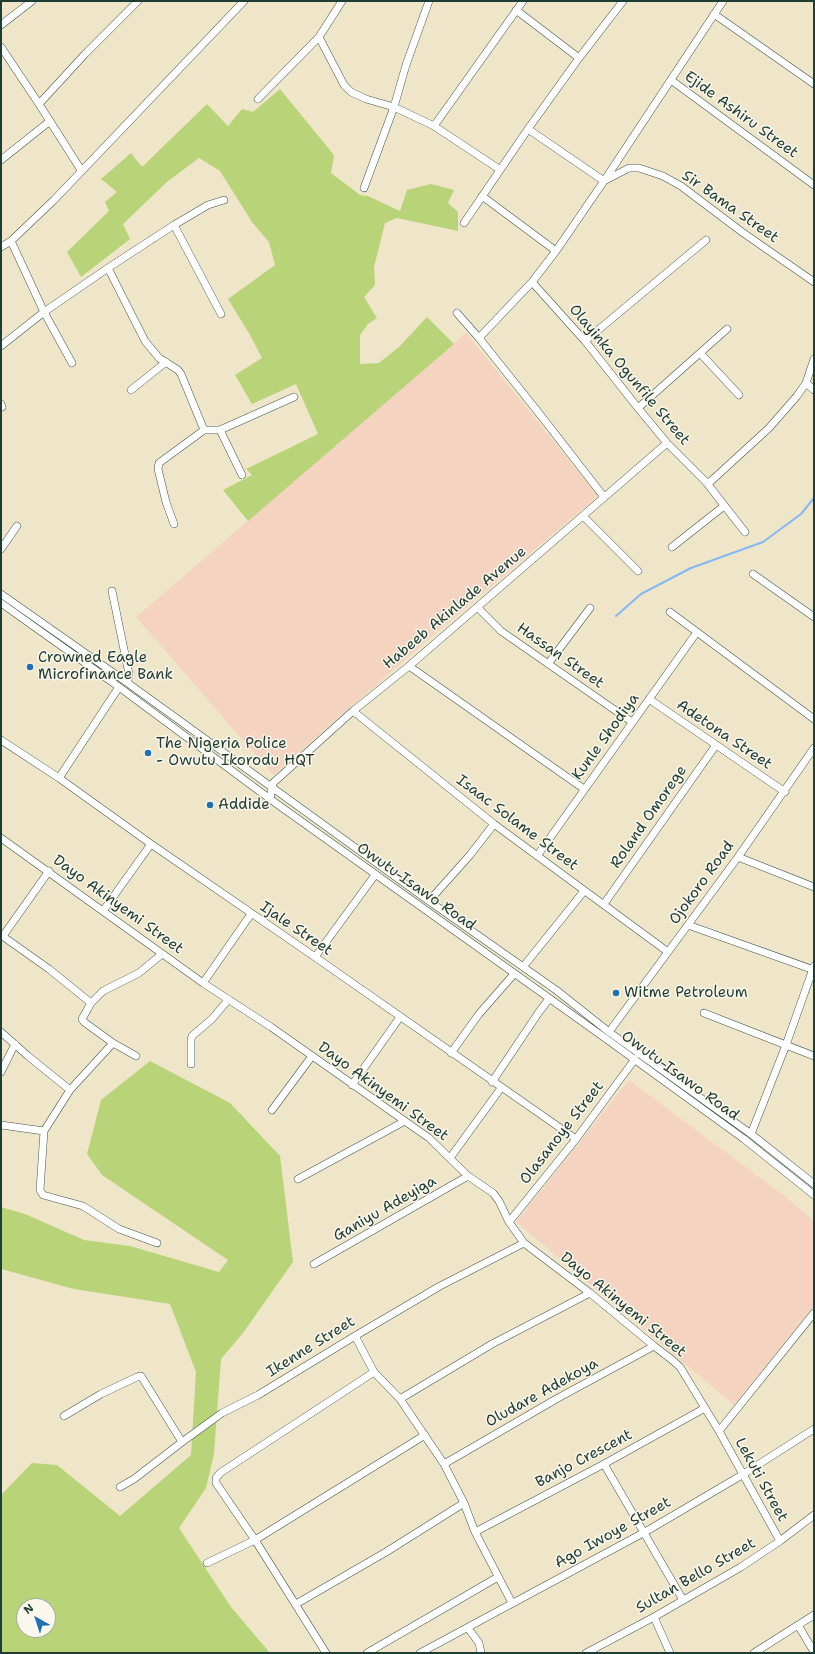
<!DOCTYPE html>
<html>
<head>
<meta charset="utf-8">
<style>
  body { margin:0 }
  #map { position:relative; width:815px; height:1654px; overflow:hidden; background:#efe6ca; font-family:"Shantell Sans",sans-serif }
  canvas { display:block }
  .frame { position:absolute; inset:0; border:2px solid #1f3d34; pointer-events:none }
  .north { position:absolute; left:16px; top:1598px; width:40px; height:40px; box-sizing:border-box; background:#fbf7ec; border:1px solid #a3ada2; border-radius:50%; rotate:321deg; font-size:11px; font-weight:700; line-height:16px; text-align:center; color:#1f3d34 }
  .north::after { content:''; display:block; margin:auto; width:14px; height:18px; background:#1f6fb2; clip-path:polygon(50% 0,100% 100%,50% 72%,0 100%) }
</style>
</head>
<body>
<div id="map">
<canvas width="815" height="1654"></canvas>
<div class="frame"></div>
<div class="north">N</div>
</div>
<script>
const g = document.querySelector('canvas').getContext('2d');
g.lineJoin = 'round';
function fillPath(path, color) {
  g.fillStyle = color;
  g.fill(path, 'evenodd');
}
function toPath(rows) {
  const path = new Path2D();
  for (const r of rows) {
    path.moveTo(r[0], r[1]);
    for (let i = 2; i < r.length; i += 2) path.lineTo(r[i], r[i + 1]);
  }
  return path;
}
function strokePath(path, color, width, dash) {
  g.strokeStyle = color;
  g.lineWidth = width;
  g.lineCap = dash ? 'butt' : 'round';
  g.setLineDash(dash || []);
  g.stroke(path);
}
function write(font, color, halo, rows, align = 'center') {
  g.font = font + ' "Shantell Sans",sans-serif';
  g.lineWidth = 3;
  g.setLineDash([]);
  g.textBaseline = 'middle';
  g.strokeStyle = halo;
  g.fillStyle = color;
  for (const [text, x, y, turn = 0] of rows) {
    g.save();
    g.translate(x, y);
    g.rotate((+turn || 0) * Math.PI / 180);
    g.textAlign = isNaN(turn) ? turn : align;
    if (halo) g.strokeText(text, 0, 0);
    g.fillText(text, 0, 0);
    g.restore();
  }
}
fillPath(toPath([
  [466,333,598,496,423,644,273,775,136,617],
  [629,1080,787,1198,814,1221,814,1307,734,1405,516,1222]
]), '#f4d3c1');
fillPath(toPath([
  [280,89,334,155,331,173,360,195,368,196,400,211,407,190,431,184,454,190,448,203,458,212,458,231,397,218,385,223,374,267,375,285,364,297,377,318,368,324,360,335,360,364,379,363,399,347,427,317,454,344,248,521,223,490,252,475,246,469,318,434,296,384,252,404,235,375,262,358,250,335,228,299,275,265,269,242,252,222,220,171,199,158,168,181,123,224,130,239,81,277,67,252,109,211,105,202,117,192,101,179,131,153,142,167,207,104,228,126,242,109,253,112],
  [150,1061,230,1103,280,1156,293,1262,243,1333,221,1359,214,1454,206,1488,179,1528,231,1607,270,1653,1,1653,1,1495,32,1463,57,1465,120,1516,191,1455,196,1372,170,1304,74,1289,1,1269,1,1207,25,1214,84,1240,130,1246,219,1272,228,1260,102,1175,87,1154,101,1100],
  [24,1606,48,1606,48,1630,24,1630]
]), '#b9d378');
strokePath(toPath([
  [616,616,641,594,691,568,763,542,801,514,814,498]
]), '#85b8f2', 2);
const minor = toPath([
  [516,10,579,58],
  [714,14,814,84],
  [1,25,32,1],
  [319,37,344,85,351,92,366,99,394,107,434,126,499,169],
  [1,47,39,104,81,170],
  [671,80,814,185],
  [258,99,319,37,342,1],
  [39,104,85,54,138,1],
  [434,126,523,1],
  [528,129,604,181,629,168,639,168,663,176,681,186,742,232,814,282],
  [1,160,50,121],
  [364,188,394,107,406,65,429,1],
  [482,196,556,251],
  [464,223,528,129,579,58,623,1],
  [174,225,221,314],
  [11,241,44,312,72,363],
  [1,247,11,241,54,200,244,1],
  [108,268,145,341,159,358,178,370,181,374,204,430],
  [532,282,585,341,638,408,667,443,706,482,745,532],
  [457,313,479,338,542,417,604,497],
  [479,338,532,282,556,251,604,181,723,1],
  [585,341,706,240],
  [1,346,44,312,108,268,174,225,208,205,224,200],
  [700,353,739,395],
  [806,383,814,390],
  [131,390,166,362],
  [1,404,2,407],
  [638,408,727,329],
  [220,430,242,475],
  [706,482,710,482,769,428,797,396,806,383,814,359],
  [583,516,638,571],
  [174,524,166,502,158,469,159,463,204,430,220,430,294,397],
  [672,547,724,506],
  [1,549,17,526],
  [753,574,814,617],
  [112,591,129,674,128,680,125,681],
  [1,594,125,681,429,901,556,990,609,1032,751,1134,814,1184],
  [1,603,119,687,270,799,605,1038,744,1139,814,1195],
  [477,607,501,631,632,722],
  [670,612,814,719],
  [548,664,590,608],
  [409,666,584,789],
  [649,699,785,792],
  [353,711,494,824,668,952],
  [1,740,59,778,151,844,315,957,576,1139],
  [59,778,119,687],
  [270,799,273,783,353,711,409,666,667,443],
  [1,838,203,983,271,1027,429,1138,468,1176,493,1193,499,1201,509,1222,524,1243,590,1293,654,1346,671,1359,680,1367,719,1431,780,1541],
  [537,856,697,632],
  [738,857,814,887],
  [429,901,470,855,494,824],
  [604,904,716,745],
  [103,911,151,844],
  [688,925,814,970],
  [1,935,49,969,91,1003],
  [3,936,49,871],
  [315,957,375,875],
  [523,967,584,891],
  [203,983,251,914],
  [704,1013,814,1056],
  [1,1032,28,1056,70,1090],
  [609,1032,738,857,814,748],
  [113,1043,136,1056],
  [451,1053,479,1014,514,974],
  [191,1064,191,1040,192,1036,212,1019,228,1000],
  [1,1072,15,1044],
  [492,1082,539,1012,549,999],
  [352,1085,400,1017],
  [272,1110,312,1056],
  [1,1125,44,1131,70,1090,113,1043,84,1022,82,1019,91,1003,103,991,139,973,162,954],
  [44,1131,40,1190,43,1195,83,1206,119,1229,157,1243],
  [751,1134,786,1045,814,966],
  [450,1158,501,1088],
  [298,1179,405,1121],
  [509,1222,576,1139,635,1059],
  [314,1264,468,1176],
  [355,1336,374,1372,400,1399,444,1464,464,1503,475,1532,512,1603],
  [400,1399,492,1344,590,1293],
  [64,1416,101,1394,137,1377,141,1376,182,1442],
  [719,1431,814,1313],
  [444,1464,558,1398,654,1346],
  [604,1464,683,1600],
  [120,1487,134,1479,182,1442,222,1413,258,1395,355,1336,440,1286,524,1243],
  [475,1532,604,1464,705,1408],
  [207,1563,255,1540,425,1435],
  [296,1604,386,1552,464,1503],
  [654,1617,670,1653],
  [798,1625,814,1652],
  [468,1628,479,1643,481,1653],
  [326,1653,255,1540,216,1483,216,1478,220,1473,374,1372],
  [367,1653,498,1577],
  [420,1653,645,1532,742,1475,814,1429],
  [586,1653,654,1617,741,1567,780,1541,814,1515],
  [754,1653,814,1615]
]);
strokePath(minor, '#3e564a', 8);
strokePath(minor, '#fff', 7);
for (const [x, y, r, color] of [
  [30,667,4,"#1f6fb2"],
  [148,753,4,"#1f6fb2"],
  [210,805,4,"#1f6fb2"],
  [616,993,4,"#1f6fb2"]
]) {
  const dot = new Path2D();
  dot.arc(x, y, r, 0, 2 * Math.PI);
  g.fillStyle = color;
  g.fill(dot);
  strokePath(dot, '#fbf7ec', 1.5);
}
write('15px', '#1f3d34', '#fbf7ec', [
  ["Ejide Ashiru Street",741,115,36],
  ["Sir Bama Street",730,207,35],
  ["Olayinka Ogunfile Street",629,375,50],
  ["Habeeb Akinlade Avenue",455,608,-40],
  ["Hassan Street",560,656,35],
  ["Adetona Street",724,735,34],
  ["Kunle Shodiya",606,737,-54],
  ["Roland Omorege",649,817,-55],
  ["Isaac Solame Street",517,823,37],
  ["Ojokoro Road",702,883,-54],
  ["Owutu-Isawo Road",416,887,35],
  ["Dayo Akinyemi Street",118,905,36],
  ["Ijale Street",296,929,34],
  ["Owutu-Isawo Road",680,1076,36],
  ["Dayo Akinyemi Street",383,1092,36],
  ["Olasanoye Street",562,1133,-52],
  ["Ganiyu Adeyiga",385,1209,-30],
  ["Dayo Akinyemi Street",623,1305,39],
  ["Ikenne Street",311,1347,-32],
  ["Oludare Adekoya",542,1393,-29],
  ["Banjo Crescent",584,1459,-28],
  ["Lekuti Street",761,1480,61],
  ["Ago Iwoye Street",613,1533,-29],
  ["Sultan Bello Street",696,1576,-30]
]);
write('15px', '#1f3d34', '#fbf7ec', [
  ["Crowned Eagle",38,658],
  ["Microfinance Bank",38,675],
  ["The Nigeria Police",156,744],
  ["- Owutu Ikorodu HQT",156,761],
  ["Addide",218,805],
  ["Witme Petroleum",624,993]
], 'left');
</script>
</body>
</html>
